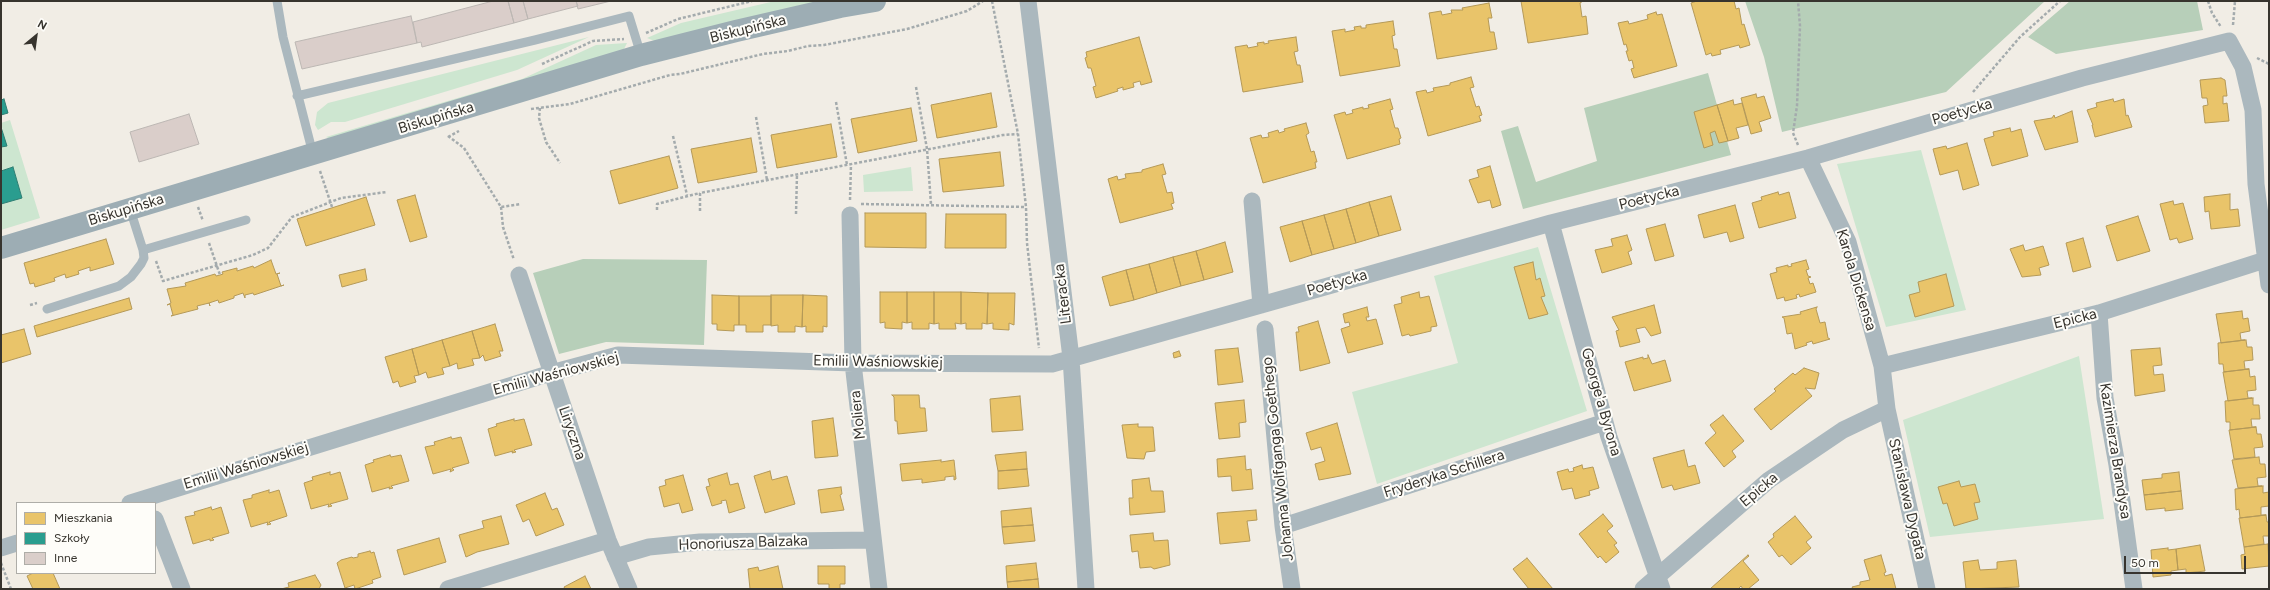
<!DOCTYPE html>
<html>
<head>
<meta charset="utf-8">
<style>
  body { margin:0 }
  #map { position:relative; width:2270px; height:590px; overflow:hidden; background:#f1ede5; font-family:Figtree,sans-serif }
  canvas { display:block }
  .frame { position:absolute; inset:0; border:2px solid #37342e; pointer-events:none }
  .legend { position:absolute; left:16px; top:502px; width:140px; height:72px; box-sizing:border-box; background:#fefdf9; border:1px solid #aeada8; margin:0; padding:5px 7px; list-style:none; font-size:12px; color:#37342e }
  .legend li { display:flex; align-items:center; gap:8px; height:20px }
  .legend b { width:20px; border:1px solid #aeada8 }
  .north { position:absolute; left:16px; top:16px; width:40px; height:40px; -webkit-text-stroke:3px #fefdf9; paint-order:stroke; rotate:29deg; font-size:11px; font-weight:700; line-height:16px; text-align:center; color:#37342e }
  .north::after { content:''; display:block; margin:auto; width:14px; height:18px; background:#37342e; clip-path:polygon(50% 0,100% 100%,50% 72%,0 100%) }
  .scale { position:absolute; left:2124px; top:556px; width:122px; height:18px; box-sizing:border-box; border:2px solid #37342e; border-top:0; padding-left:5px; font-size:12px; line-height:14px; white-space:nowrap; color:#37342e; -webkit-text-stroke:3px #fefdf9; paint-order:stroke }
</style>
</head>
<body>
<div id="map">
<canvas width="2270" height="590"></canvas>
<div class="frame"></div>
<ul class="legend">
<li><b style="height:11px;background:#e9c46a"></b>Mieszkania</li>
<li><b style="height:11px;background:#2a9d8f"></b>Szkoły</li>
<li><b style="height:11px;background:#daceca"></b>Inne</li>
</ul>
<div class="north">N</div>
<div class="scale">50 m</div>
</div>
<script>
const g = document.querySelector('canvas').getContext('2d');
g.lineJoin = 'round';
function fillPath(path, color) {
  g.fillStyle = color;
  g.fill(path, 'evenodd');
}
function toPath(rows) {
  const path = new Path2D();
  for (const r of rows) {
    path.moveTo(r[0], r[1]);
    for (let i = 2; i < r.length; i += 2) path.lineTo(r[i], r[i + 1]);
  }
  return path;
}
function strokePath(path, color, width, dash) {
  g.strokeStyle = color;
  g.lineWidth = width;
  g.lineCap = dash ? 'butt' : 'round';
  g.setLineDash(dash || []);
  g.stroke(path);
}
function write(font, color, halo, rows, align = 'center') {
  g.font = font + ' Figtree,sans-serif';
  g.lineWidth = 4;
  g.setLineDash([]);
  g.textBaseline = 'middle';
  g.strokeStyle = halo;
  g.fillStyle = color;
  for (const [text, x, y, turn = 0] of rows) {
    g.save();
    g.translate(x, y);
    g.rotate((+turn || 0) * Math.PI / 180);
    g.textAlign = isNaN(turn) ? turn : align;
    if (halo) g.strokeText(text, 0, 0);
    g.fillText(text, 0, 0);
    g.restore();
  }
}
fillPath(toPath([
  [775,1,837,1,657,42,647,38,681,23],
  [589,37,517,70,345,122,331,122,318,130,315,125,317,112,328,103],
  [627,43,623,51,330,139,326,137,522,79,596,45],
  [10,120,40,218,1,230,1,204,22,197,13,167,1,171,1,147,6,146,1,123],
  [1921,150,1966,310,1886,327,1837,164],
  [911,167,913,191,864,192,863,175],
  [1538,247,1587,411,1377,484,1352,392,1458,363,1434,276],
  [2079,356,2104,519,1930,537,1903,420]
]), '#cde6d0');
fillPath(toPath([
  [1745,1,2045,1,1946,92,1782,132,1764,57],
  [2070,1,2197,1,2203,30,2056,54,2028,37],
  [1708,73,1731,155,1523,209,1501,131,1518,126,1536,182,1597,161,1584,108],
  [583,259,707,260,704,345,606,342,559,354,533,273]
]), '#b7cfb9');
const homes = toPath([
  [1521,1,1583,1,1580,3,1582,17,1586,16,1588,34,1528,43,1521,1],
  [1697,1,1734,1,1736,9,1739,8,1742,25,1744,24,1750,45,1740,48,1739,45,1720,50,1721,54,1712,56,1711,53,1706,55,1691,3,1697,1],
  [1489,3,1492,18,1488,18,1490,32,1494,32,1497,49,1437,59,1429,13,1441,11,1442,15,1452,13,1451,10,1463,10,1462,8,1489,3],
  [1656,12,1657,15,1662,14,1677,66,1634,78,1631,69,1634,68,1632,60,1629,61,1626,51,1628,51,1626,44,1624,45,1618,23,1628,21,1629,24,1648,19,1647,15,1656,12],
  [1393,21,1395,35,1392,36,1394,49,1397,49,1400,66,1340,76,1332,31,1345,29,1345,32,1355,30,1354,27,1361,26,1361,28,1366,28,1366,25,1393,21],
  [1139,37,1152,82,1141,85,1140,81,1133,83,1134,87,1123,90,1123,87,1117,89,1118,91,1096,98,1093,87,1096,86,1091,68,1088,68,1085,58,1087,57,1086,52,1139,37],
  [1296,37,1298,51,1294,52,1297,65,1300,65,1303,82,1243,92,1235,47,1247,45,1248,48,1258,46,1257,43,1264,42,1264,44,1269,43,1268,41,1296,37],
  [1471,77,1474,87,1470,88,1476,107,1479,106,1482,115,1479,116,1481,121,1428,136,1416,92,1426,90,1427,93,1434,91,1433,88,1450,85,1450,83,1471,77],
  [2221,78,2225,80,2227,96,2223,96,2223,104,2227,103,2229,121,2205,123,2203,106,2208,105,2207,98,2202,98,2200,80,2221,78],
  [991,93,997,127,937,138,931,105,991,93],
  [1756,94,1757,98,1764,96,1771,118,1759,122,1762,131,1751,134,1741,98,1756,94],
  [1390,99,1393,109,1390,110,1395,128,1398,128,1401,138,1399,139,1400,144,1347,159,1334,115,1345,112,1346,115,1353,113,1352,110,1363,107,1363,109,1369,108,1368,105,1390,99],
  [2113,99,2114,102,2124,99,2126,116,2128,115,2132,127,2095,137,2092,125,2093,125,2087,110,2097,107,2096,103,2113,99],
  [1733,100,1734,105,1742,103,1748,125,1736,128,1739,138,1728,141,1717,105,1733,100],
  [1717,105,1728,141,1719,143,1715,131,1710,133,1713,145,1704,148,1694,112,1717,105],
  [911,108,917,141,858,153,851,119,911,108],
  [2072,111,2078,142,2045,150,2034,121,2052,118,2054,115,2055,118,2072,111],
  [1306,123,1309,133,1306,135,1311,152,1314,151,1317,162,1315,162,1316,168,1263,183,1250,138,1261,135,1262,138,1269,137,1268,133,1278,130,1279,133,1285,131,1284,129,1306,123],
  [831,124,837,157,777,168,771,135,831,124],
  [2010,128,2011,132,2021,129,2028,156,1992,166,1984,139,1994,136,1993,132,2010,128],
  [751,138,757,172,698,183,691,149,751,138],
  [1967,143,1979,185,1963,190,1958,170,1940,175,1933,149,1946,146,1947,149,1967,143],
  [1000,152,1004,186,943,192,939,159,1000,152],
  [669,156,678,188,619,204,610,171,669,156],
  [1163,164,1166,174,1162,175,1167,193,1172,192,1174,203,1171,204,1173,209,1120,223,1108,179,1117,176,1118,180,1126,178,1125,174,1142,172,1142,170,1163,164],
  [1490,166,1501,205,1492,208,1490,200,1478,203,1469,180,1479,177,1477,170,1490,166],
  [1778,192,1779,195,1789,192,1796,218,1759,228,1752,203,1762,200,1761,197,1778,192],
  [2230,194,2230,210,2238,209,2240,226,2211,229,2209,211,2205,212,2204,197,2230,194],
  [415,195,427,237,410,242,397,200,415,195],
  [1391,196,1401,230,1379,236,1369,202,1391,196],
  [366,197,375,225,306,246,297,219,366,197],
  [2173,201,2174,205,2183,203,2193,239,2179,243,2177,238,2170,240,2160,204,2173,201],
  [1369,202,1379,236,1356,243,1346,209,1369,202],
  [1735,205,1744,238,1730,242,1727,232,1704,238,1698,215,1735,205],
  [1346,209,1356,243,1334,249,1324,215,1346,209],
  [865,213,926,213,926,248,865,247,865,213],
  [946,214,1006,214,1006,248,945,248,946,214],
  [1324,215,1334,249,1312,255,1302,221,1324,215],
  [2138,216,2150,251,2117,261,2106,226,2138,216],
  [1302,221,1312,255,1290,262,1280,227,1302,221],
  [1665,224,1674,256,1655,261,1646,229,1665,224],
  [1627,235,1632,250,1628,252,1632,264,1602,273,1595,250,1613,246,1611,239,1627,235],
  [2083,238,2091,267,2073,272,2066,243,2083,238],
  [106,239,114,264,90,271,90,267,78,271,79,274,66,278,65,274,54,278,55,281,35,287,34,283,30,284,24,263,106,239],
  [1225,242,1233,272,1204,280,1196,251,1225,242],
  [2023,245,2025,251,2043,246,2049,265,2039,268,2041,275,2022,277,2010,249,2023,245],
  [1196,251,1204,280,1181,286,1173,257,1196,251],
  [1173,257,1181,286,1157,293,1149,264,1173,257],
  [271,260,276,274,280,273,277,274,281,286,284,285,254,295,253,293,245,295,245,298,243,293,234,296,234,298,219,303,218,300,209,303,210,306,209,303,197,306,198,309,171,316,173,315,170,304,167,305,171,303,167,289,186,286,185,283,215,274,216,276,220,275,223,274,222,272,237,268,237,271,253,266,254,268,271,260],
  [1806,260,1809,269,1806,270,1808,276,1811,277,1808,278,1810,284,1813,283,1816,292,1800,297,1799,294,1796,295,1797,298,1785,301,1784,297,1777,299,1770,274,1777,272,1776,268,1788,265,1788,267,1792,266,1791,264,1806,260],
  [1533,262,1536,280,1540,278,1545,296,1541,297,1548,314,1529,319,1514,267,1533,262],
  [1149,264,1157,293,1134,300,1126,270,1149,264],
  [365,269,367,280,342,287,339,275,365,269],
  [1126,270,1134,300,1110,306,1102,277,1126,270],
  [1946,274,1954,306,1915,317,1909,295,1920,292,1918,282,1946,274],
  [880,292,907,292,907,323,902,322,902,329,885,328,885,322,880,323,880,292],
  [907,292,934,292,934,324,929,323,929,329,912,329,912,322,907,323,907,292],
  [934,292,961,292,961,324,955,323,956,329,939,329,939,323,934,324,934,292],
  [961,292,988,293,987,324,982,323,982,329,966,329,966,323,961,324,961,292],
  [1419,292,1420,298,1429,296,1437,326,1431,327,1431,331,1410,336,1409,334,1402,336,1394,305,1402,303,1401,297,1419,292],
  [988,293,1015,293,1014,325,1009,323,1009,330,993,329,993,323,987,324,988,293],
  [712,295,739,296,739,325,734,325,734,331,717,330,717,324,712,324,712,295],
  [771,295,803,295,802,327,795,326,795,332,778,332,778,325,771,326,771,295],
  [803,295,827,296,827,327,823,326,823,332,806,332,806,326,802,327,803,295],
  [739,296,771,296,771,325,763,325,763,332,746,332,746,325,739,325,739,296],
  [129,298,132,309,37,337,34,326,129,298],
  [1654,305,1661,333,1651,336,1645,327,1636,329,1640,342,1620,347,1616,331,1619,330,1612,317,1654,305],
  [1367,307,1369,317,1366,317,1367,321,1376,319,1383,344,1348,353,1341,329,1350,326,1349,322,1345,323,1343,314,1367,307],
  [1817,307,1816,309,1820,323,1825,322,1828,338,1830,339,1813,344,1812,341,1806,343,1807,345,1795,349,1792,333,1787,334,1784,318,1782,317,1801,314,1800,312,1817,307],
  [2242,311,2243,319,2248,318,2250,331,2240,333,2241,340,2245,340,2221,343,2216,314,2242,311],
  [1318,321,1330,363,1300,371,1296,332,1299,332,1298,327,1318,321],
  [495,324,503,351,499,351,501,356,485,361,483,355,480,358,472,331,495,324],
  [24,329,31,354,1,363,1,335,24,329],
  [472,331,480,358,472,359,474,365,458,369,457,363,450,366,442,340,472,331],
  [442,340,450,366,442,368,444,374,428,378,426,372,419,375,412,349,442,340],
  [2246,340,2247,347,2252,347,2253,360,2244,361,2245,369,2249,369,2224,372,2223,364,2219,364,2218,343,2246,340],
  [1238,348,1243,382,1218,385,1215,350,1238,348],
  [2160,348,2162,365,2153,366,2154,375,2163,374,2165,391,2135,396,2131,350,2160,348],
  [412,349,419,375,414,376,416,382,400,387,398,381,393,383,385,357,412,349],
  [1179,351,1181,356,1174,358,1173,353,1179,351],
  [1648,355,1652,364,1665,360,1671,381,1634,391,1625,362,1643,357,1643,359,1648,358,1648,355],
  [1804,368,1819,373,1815,389,1805,388,1812,396,1771,430,1754,409,1776,391,1774,389,1793,373,1795,375,1804,368],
  [2249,369,2250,377,2255,376,2256,390,2247,391,2248,398,2252,398,2228,401,2223,372,2249,369],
  [892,395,919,395,920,408,925,408,927,431,898,434,897,421,895,421,894,397,892,395],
  [1020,396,1023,430,992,432,990,399,1020,396],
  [2253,398,2253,405,2259,405,2260,419,2251,419,2252,427,2256,427,2230,430,2230,422,2226,422,2225,401,2253,398],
  [1244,400,1246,422,1239,423,1240,437,1219,439,1215,403,1244,400],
  [1723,415,1744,441,1732,451,1736,457,1724,467,1705,443,1716,433,1710,425,1723,415],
  [833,418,838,456,815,458,812,421,833,418],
  [514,419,514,421,524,419,532,445,514,450,516,452,512,453,513,451,495,456,488,429,497,426,496,424,514,419],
  [1337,423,1351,474,1319,480,1315,464,1325,461,1321,447,1311,450,1306,433,1337,423],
  [1138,424,1138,427,1153,427,1155,451,1146,452,1144,459,1127,458,1122,425,1138,424],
  [2256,427,2257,434,2261,434,2263,447,2254,448,2255,457,2234,459,2229,430,2256,427],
  [451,437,452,439,461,437,469,463,452,468,454,470,450,472,451,469,433,474,425,447,435,445,434,442,451,437],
  [1684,450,1688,467,1695,465,1700,483,1674,490,1672,485,1662,488,1653,458,1684,450],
  [1026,452,1027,469,998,471,995,455,1026,452],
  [390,455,391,457,401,455,409,481,391,486,393,488,389,489,390,487,372,492,365,465,374,462,373,460,390,455],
  [1245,456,1246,470,1251,469,1253,489,1232,491,1231,476,1218,477,1217,459,1245,456],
  [2259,457,2260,464,2265,464,2266,477,2257,478,2258,486,2262,486,2238,488,2232,460,2259,457],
  [941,460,941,462,954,460,956,479,954,480,954,476,945,477,945,480,922,483,922,479,902,481,900,464,941,460],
  [1582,465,1583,469,1593,467,1599,488,1589,491,1590,495,1575,499,1572,488,1562,490,1557,472,1568,469,1569,472,1574,471,1573,468,1582,465],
  [1027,469,1029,486,998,489,998,471,1027,469],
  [770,471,772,480,787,476,795,504,765,513,754,476,770,471],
  [330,472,330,475,340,472,348,499,330,504,332,506,328,507,329,504,311,509,304,483,313,480,312,477,330,472],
  [2179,472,2181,491,2144,495,2142,480,2162,478,2162,474,2179,472],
  [727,473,730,485,738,483,745,508,729,513,726,500,721,501,722,503,712,506,706,487,710,486,708,479,727,473],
  [683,475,693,510,682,513,679,503,664,507,659,487,666,485,665,480,683,475],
  [1149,478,1151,491,1163,491,1165,512,1130,515,1129,498,1133,498,1132,480,1149,478],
  [1959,481,1961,487,1975,484,1980,502,1974,503,1978,519,1954,526,1947,503,1943,504,1938,487,1959,481],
  [2263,486,2263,493,2269,492,2269,506,2261,507,2261,515,2266,515,2240,518,2239,509,2236,510,2235,489,2263,486],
  [841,487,842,494,840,495,844,510,821,513,818,490,841,487],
  [269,490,269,493,279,490,287,516,269,522,271,524,267,525,268,522,251,527,243,500,252,498,252,495,269,490],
  [2181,491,2183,509,2165,511,2165,508,2146,510,2144,495,2181,491],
  [545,493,552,510,557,508,564,525,536,536,529,519,523,522,516,505,545,493],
  [211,507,212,510,221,507,229,533,212,538,214,540,210,541,210,539,193,544,185,517,195,515,194,512,211,507],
  [1031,508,1033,525,1002,527,1001,511,1031,508],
  [1256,510,1257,520,1247,521,1250,541,1220,544,1217,513,1256,510],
  [1603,514,1613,526,1607,531,1617,543,1614,545,1619,552,1606,563,1600,556,1598,558,1579,534,1603,514],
  [2266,515,2267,522,2269,522,2269,536,2263,536,2264,544,2244,547,2239,518,2266,515],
  [501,516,509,544,477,552,466,557,459,535,484,528,482,521,501,516],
  [1795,516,1812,537,1806,542,1811,548,1791,565,1782,555,1779,557,1768,542,1774,537,1773,534,1795,516],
  [1033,525,1035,541,1004,544,1002,527,1033,525],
  [1153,533,1154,541,1168,540,1170,565,1154,569,1151,567,1140,568,1138,551,1132,552,1130,535,1153,533],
  [439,538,446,562,404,575,397,550,439,538],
  [2268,544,2269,566,2242,569,2241,555,2245,554,2244,547,2268,544],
  [2200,545,2205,571,2186,573,2186,569,2178,570,2176,549,2200,545],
  [2168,548,2168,550,2176,549,2178,570,2171,571,2171,575,2153,577,2151,550,2168,548],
  [370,551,371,553,374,552,381,577,372,580,373,583,355,589,354,585,345,588,337,563,341,560,352,557,353,558,358,557,358,554,370,551],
  [1748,555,1749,556,1743,561,1759,580,1748,589,1743,589,1741,586,1738,589,1710,589,1748,555],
  [1881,555,1886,572,1884,573,1885,576,1892,574,1896,589,1853,589,1852,587,1860,585,1860,582,1870,580,1864,560,1881,555],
  [1527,558,1553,589,1529,589,1513,569,1527,558],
  [1978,560,1980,570,1997,569,1997,562,2016,560,2019,587,1966,589,1963,562,1978,560],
  [1036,563,1038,579,1007,582,1006,566,1036,563],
  [778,566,783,589,750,589,748,569,758,567,759,571,778,566],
  [818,566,845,566,845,584,840,584,840,589,829,589,829,584,818,584,818,566],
  [33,573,53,573,60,589,33,589,27,576,33,573],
  [315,575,321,585,319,589,281,589,289,587,288,583,315,575],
  [585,576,591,589,565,589,564,587,585,576],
  [1038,579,1039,589,1008,589,1007,582,1038,579]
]);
fillPath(homes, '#e9c46a');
strokePath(homes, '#b49958', 1);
const schools = toPath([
  [4,99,8,113,1,115,1,100,4,99],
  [1,127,7,146,1,147,1,127],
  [13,167,22,198,1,204,1,171,13,167]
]);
fillPath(schools, '#2a9d8f');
strokePath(schools, '#2e7e72', 1);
const building = toPath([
  [493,1,508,1,514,23,422,47,421,42,417,43,413,22,493,1],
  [508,1,523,1,528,19,514,23,508,1],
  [523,1,576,1,578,6,528,19,523,1],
  [576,1,611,1,578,9,576,1],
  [411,16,417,43,302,69,295,42,411,16],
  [189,114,199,144,139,162,130,132,189,114]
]);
fillPath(building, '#daceca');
strokePath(building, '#bcb7b3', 1);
strokePath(toPath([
  [992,1,1018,134,1026,207,1027,243,1039,348],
  [2208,1,2212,13,2221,27],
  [2233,25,2235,1],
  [646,33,678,19,752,1],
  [2257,58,2269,64],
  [542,64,593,41,624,39],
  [916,87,927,149,931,204],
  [1973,92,2020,37,2060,1],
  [836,102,847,165],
  [540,108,539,118,546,142,560,163],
  [531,109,570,104,670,75,680,74,763,54,788,51,808,46,824,45,907,29,967,11,983,1],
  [756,117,767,180],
  [448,136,464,148,501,207,521,204],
  [673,136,687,195],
  [448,137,459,131],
  [1798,145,1793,133,1797,106,1800,26,1798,1],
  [320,171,332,207],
  [850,200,851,164],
  [861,204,1026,207],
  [198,207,203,221],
  [501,207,503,227,514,260],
  [657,210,657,204,700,193],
  [700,211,700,193,1003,135,1018,134],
  [796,214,797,174],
  [209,243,220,275],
  [156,261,163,281,253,255,268,248,292,217,341,198,387,192],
  [30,305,37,303],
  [1,563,11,589]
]), '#a4abad', 2.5, [3, 2]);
strokePath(toPath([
  [277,1,283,37,313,154],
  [297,96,535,40,629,16,641,55],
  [130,209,143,250,246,220],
  [47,309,119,286,131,277,141,264,144,258,143,250]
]), '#abb8be', 9);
strokePath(toPath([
  [1028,1,1071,358,1086,589],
  [1808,158,1848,242,1882,366,1887,409,1927,589],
  [1252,201,1261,305],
  [850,215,853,363,879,589],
  [1551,223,1609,437,1662,589],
  [519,275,608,540,629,589],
  [2099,313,2105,398,2117,465,2134,589],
  [1265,329,1283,526,1292,589],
  [1882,366,2099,313,2265,260],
  [130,503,551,373,618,355,853,363,1052,364,1551,223,1808,158,2082,78,2229,41,2243,67,2253,110,2256,184,2269,285],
  [155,519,182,589],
  [1283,526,1605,422],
  [1,548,17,543],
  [615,557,649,547,700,542,873,540],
  [448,589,608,540],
  [1643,589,1769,480,1843,430,1887,409]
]), '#abb8be', 17);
strokePath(toPath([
  [1,248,641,55,736,31,840,7,875,1]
]), '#9dadb4', 22);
write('15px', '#37342e', '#fefdf9', [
  ["Biskupińska",748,29,-14],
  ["Poetycka",1962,112,-16],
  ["Biskupińska",436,118,-17],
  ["Poetycka",1649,198,-14],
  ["Biskupińska",126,210,-17],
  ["Karola Dickensa",1856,280,73],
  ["Poetycka",1337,283,-16],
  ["Literacka",1063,294,-97],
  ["Epicka",2075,319,-14],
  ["Emilii Waśniowskiej",878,362,1],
  ["Emilii Waśniowskiej",556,374,-15],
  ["George'a Byrona",1601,402,74],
  ["Moliera",858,415,-96],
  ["Liryczna",572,433,71],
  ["Kazimierza Brandysa",2115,451,81],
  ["Johanna Wolfganga Goethego",1278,459,-96],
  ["Emilii Waśniowskiej",246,466,-17],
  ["Fryderyka Schillera",1444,474,-18],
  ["Epicka",1759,490,-40],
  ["Stanisława Dygata",1907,499,77],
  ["Honoriusza Balzaka",743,543,-2]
]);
</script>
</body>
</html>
